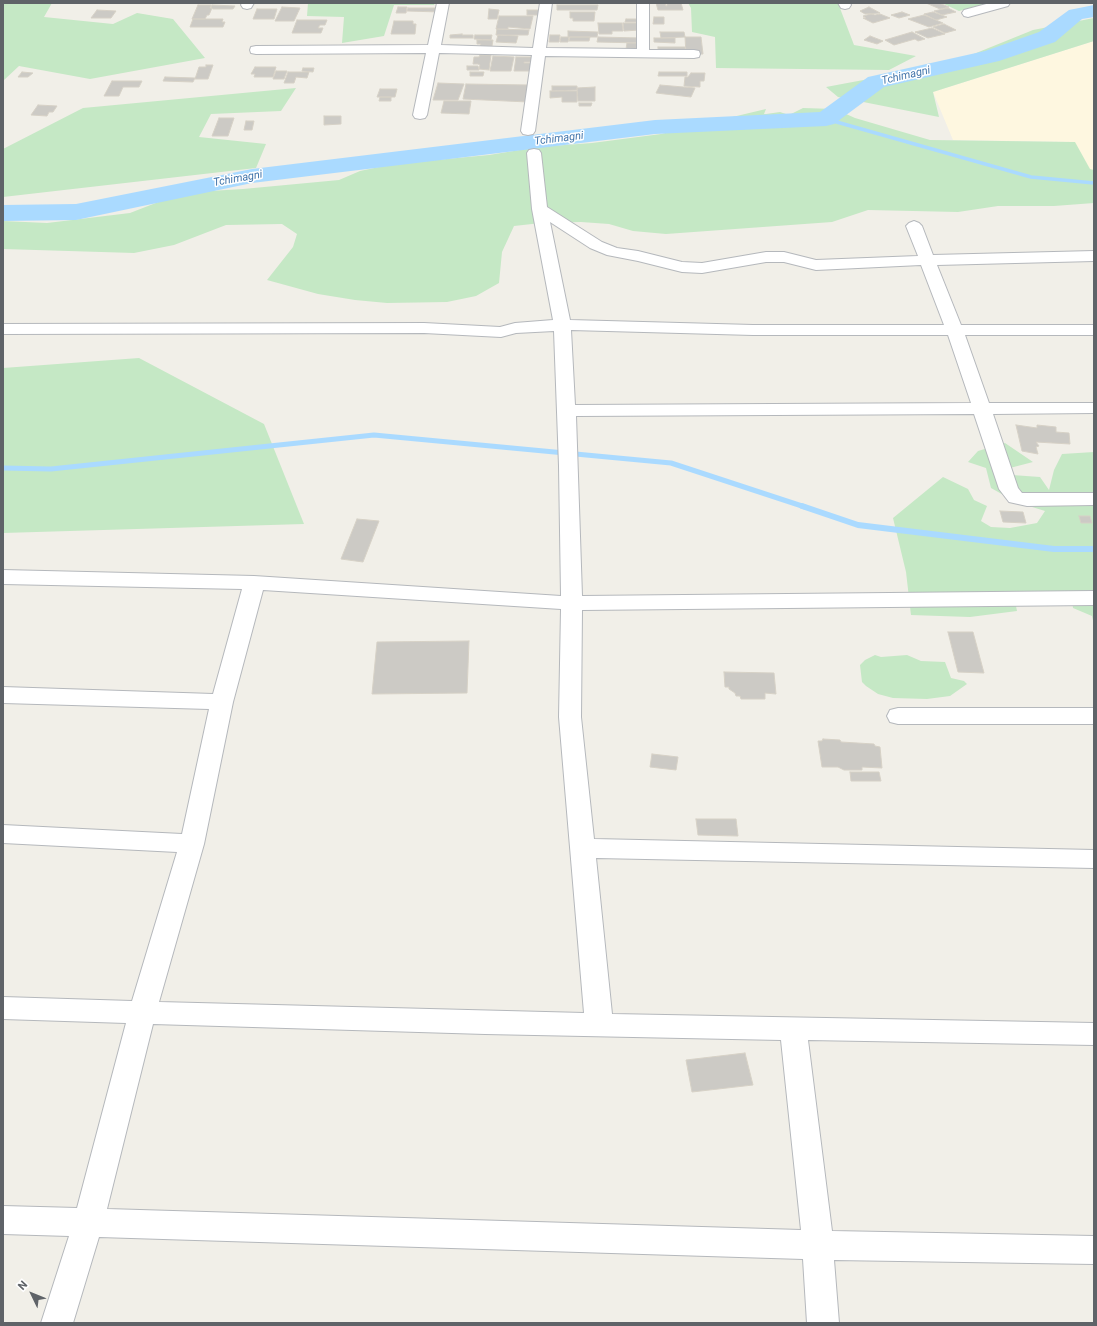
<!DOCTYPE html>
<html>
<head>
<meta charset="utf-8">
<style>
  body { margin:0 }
  #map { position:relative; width:1097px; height:1326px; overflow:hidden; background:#f1efe8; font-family:Roboto,sans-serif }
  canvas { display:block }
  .frame { position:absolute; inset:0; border:4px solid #5f6368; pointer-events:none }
  .north { position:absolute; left:12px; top:1274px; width:40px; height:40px; -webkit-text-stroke:3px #fff; paint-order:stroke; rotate:313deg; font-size:11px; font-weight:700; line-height:16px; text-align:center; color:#5f6368 }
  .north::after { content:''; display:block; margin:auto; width:14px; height:18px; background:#5f6368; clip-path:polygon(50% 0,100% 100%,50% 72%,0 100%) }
</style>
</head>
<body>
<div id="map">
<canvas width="1097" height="1326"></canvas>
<div class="frame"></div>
<div class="north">N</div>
</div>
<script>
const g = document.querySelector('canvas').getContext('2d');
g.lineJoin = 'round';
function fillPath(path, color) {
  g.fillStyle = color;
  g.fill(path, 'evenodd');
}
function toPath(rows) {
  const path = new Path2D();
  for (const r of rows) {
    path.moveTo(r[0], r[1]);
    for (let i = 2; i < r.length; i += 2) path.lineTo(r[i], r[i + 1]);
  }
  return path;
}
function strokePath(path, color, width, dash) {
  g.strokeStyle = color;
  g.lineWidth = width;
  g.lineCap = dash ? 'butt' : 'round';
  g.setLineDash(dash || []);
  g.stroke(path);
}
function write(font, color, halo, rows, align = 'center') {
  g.font = font + ' Roboto,sans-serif';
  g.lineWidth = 3;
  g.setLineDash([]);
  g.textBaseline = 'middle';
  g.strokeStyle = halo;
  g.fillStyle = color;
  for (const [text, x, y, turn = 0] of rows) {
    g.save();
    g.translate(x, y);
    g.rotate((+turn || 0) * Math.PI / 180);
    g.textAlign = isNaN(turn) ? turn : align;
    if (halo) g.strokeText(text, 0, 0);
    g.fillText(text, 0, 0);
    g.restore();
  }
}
fillPath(toPath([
  [1094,41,1094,170,1090,170,1074,142,953,140,933,92]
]), '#fef7e0');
fillPath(toPath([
  [3,3,52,3,44,17,113,24,137,13,173,19,205,58,90,79,19,66,3,81],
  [308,3,435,3,434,5,394,5,384,36,342,43,344,17,307,16],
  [688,3,838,3,854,45,916,56,889,70,716,68,715,37,692,32,691,8],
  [942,3,982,3,984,4,959,11],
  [1094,18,1094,41,933,92,939,117,838,97,826,87,949,64,1033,30],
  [296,88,281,111,211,114,199,137,266,144,256,168,3,197,3,149,83,108],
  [803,108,835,109,855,118,930,140,1075,142,1090,169,1094,170,1094,203,1054,206,998,206,958,212,868,210,832,222,666,234,633,231,609,224,581,222,541,223,514,226,502,252,499,283,476,296,447,302,387,303,355,300,318,294,267,280,293,247,297,234,282,224,226,225,174,245,134,253,3,249,3,221,47,223,130,213,166,199,210,191,243,189,339,180,360,171,393,164,489,155,538,147,592,143,661,134,766,109,764,114,766,114,780,112,789,115],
  [139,358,264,424,304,524,3,533,3,368],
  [1005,443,1033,462,1006,469,1012,475,1040,477,1049,490,1054,470,1062,454,1094,452,1094,444,1094,625,1092,616,1073,608,1071,592,1013,591,1017,611,970,617,911,615,906,572,893,518,943,477,968,489,974,500,987,506,981,521,991,527,1010,528,1037,523,1045,511,1016,502,991,488,986,468,968,462,978,451],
  [875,655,881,657,907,655,921,661,945,662,951,678,964,681,967,684,950,696,927,699,893,698,878,694,866,686,862,682,860,665,865,660]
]), '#c5e8c5');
strokePath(toPath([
  [826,119,1031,177,1094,183]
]), '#aadaff', 3.5);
strokePath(toPath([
  [3,468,51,469,374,435,671,463,805,507]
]), '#aadaff', 5);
strokePath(toPath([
  [802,506,858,525,1054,549,1094,549]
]), '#aadaff', 6);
fillPath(toPath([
  [1094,5,1094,17,1082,19,1055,42,999,61,884,87,834,124,826,126,655,134,252,183,76,220,3,221,3,205,76,204,252,169,655,120,820,112,868,77,985,51,1039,32,1069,10,1094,5]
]), '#aadaff');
const building = toPath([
  [656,3,665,3,666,6,667,6,667,3,681,3,683,10,658,10,656,3],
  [926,3,939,3,949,7,940,9,926,3],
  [198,5,211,5,210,8,212,8,209,15,207,15,205,19,192,19,198,5],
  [212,5,235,6,233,9,213,9,211,8,212,5],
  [557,5,598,5,597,10,557,10,557,5],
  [282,7,300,8,294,21,275,21,282,7],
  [398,7,407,7,406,13,396,13,398,7],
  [869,7,880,13,865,14,860,11,869,7],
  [408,8,441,8,440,12,407,11,408,8],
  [948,8,956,12,942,15,934,11,948,8],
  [257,9,277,9,274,19,253,19,257,9],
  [489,9,499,10,497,19,488,19,489,9],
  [97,10,116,11,111,18,91,18,97,10],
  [527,10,541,10,541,15,527,15,527,10],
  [570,12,595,12,594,21,573,21,573,18,570,18,570,12],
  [902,12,910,15,899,18,891,15,902,12],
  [933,12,947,17,936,20,924,14,933,12],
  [871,14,875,15,880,14,890,18,873,23,863,18,866,18,863,16,871,14],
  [924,15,943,23,929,27,908,19,924,15],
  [499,16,533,16,530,29,508,27,508,29,496,29,499,16],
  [654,17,664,17,664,24,653,24,654,17],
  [193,19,223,19,222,22,225,22,223,27,190,27,193,19],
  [626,19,639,19,638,22,625,22,626,19],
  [297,20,327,20,325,25,320,25,318,28,323,28,321,33,292,33,297,20],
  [394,21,413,21,413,24,416,24,415,34,391,34,394,21],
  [598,23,622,23,623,31,612,31,612,34,599,34,598,23],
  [623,23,638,23,640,30,624,31,623,23],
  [944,24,956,30,945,33,933,27,944,24],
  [932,28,945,34,928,38,915,32,932,28],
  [497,29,529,30,528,35,496,35,497,29],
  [568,31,598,32,597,37,568,37,568,31],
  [660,32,684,32,685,37,661,38,660,32],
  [912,32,925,39,918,41,915,39,894,45,885,40,912,32],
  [462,34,462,35,473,35,473,38,450,38,450,35,462,34],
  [475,35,492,35,491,40,474,39,475,35],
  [498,35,518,36,516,43,496,42,498,35],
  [550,35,560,35,559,42,549,42,550,35],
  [870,36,883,41,877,44,864,40,870,36],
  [561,37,569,37,568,42,560,42,561,37],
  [570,37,590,37,589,41,569,41,570,37],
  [598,37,641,38,641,43,597,42,598,37],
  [685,37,701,37,703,54,686,54,685,37],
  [654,38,675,38,675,43,654,42,654,38],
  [477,40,493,40,492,46,480,46,481,44,477,44,477,40],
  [627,43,640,43,640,49,626,49,627,43],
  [658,47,685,47,686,54,658,54,658,47],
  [480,55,491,55,489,70,479,69,480,65,478,64,473,64,474,57,479,57,480,55],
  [493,56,514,57,511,71,490,71,493,56],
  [516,57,536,57,536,62,524,62,524,63,536,63,535,71,514,71,516,57],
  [206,65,213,65,208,79,195,79,199,67,206,67,206,65],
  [467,66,478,66,479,70,467,70,467,66],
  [255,67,276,67,273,77,254,77,255,74,251,74,255,67],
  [303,68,314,68,313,72,302,71,303,68],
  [276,71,287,71,284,79,273,79,276,71],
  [22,72,33,73,28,77,18,77,22,72],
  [288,72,309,72,307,78,296,77,294,83,284,83,288,72],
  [470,72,484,72,483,76,470,76,470,72],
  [659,72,687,72,687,76,658,76,659,72],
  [691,73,705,73,704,81,700,81,700,87,684,86,685,77,688,77,691,73],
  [165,77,195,78,193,82,163,81,165,77],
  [112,81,142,81,139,87,123,87,119,96,104,96,112,81],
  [438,83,464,84,458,100,433,100,438,83],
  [466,84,529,85,528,102,463,99,466,84],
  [660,85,695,88,691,97,656,93,660,85],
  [552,86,577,86,577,90,552,91,552,86],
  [595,87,595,101,578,101,577,88,595,87],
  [380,89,397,89,395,97,377,97,380,89],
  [550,91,577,91,577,102,562,102,562,97,550,98,550,91],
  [380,97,391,97,391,101,379,101,380,97],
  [444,101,471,101,469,114,441,113,444,101],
  [579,103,592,103,591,106,579,106,579,103],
  [38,105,57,106,53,112,49,112,47,116,31,115,38,105],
  [324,116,341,116,341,124,324,125,324,116],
  [219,118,234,118,228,136,212,136,219,118],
  [246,121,254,121,252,130,244,130,246,121],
  [1016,425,1037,428,1037,425,1056,427,1056,432,1069,433,1070,444,1036,442,1039,446,1036,447,1038,454,1022,451,1016,425],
  [1000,511,1023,512,1026,523,1003,522,1000,511],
  [1079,516,1090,516,1092,523,1081,523,1079,516],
  [357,519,379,521,363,562,341,559,357,519],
  [948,632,973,632,984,673,958,672,948,632],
  [469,641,467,693,372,694,377,642,469,641],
  [724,672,774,673,776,694,765,693,765,699,741,699,740,696,736,696,735,693,729,689,729,687,725,687,724,672],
  [823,739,840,740,841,742,874,744,875,746,880,747,882,768,862,767,862,770,844,770,838,767,822,767,818,741,822,741,823,739],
  [652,754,678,757,676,770,650,767,652,754],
  [850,772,879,772,881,781,851,781,850,772],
  [696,819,736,819,738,836,698,835,696,819],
  [745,1053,753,1085,692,1092,686,1060,745,1053]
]);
fillPath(building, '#cccac5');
strokePath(building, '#d6d1c6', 1);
const street = toPath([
  [242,3,254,3,251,8,247,9,243,8,241,5,242,3],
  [437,3,449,3,441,45,533,48,540,3,552,3,546,48,637,49,637,3,649,3,649,50,694,50,699,51,700,54,699,57,694,58,545,56,535,131,533,134,528,135,523,134,521,131,532,55,439,53,427,115,425,118,420,119,415,118,413,115,426,53,256,54,251,53,250,50,251,47,256,46,428,45,437,3],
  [838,3,850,3,851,5,849,8,845,9,841,8,838,3],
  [990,3,1010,3,1008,6,968,17,964,16,962,13,964,10,990,3],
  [534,149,539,150,541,153,547,207,602,242,617,248,638,251,682,262,702,263,766,252,784,252,816,260,918,256,906,226,909,223,914,221,919,223,922,226,933,255,1094,251,1094,261,937,265,961,325,1094,325,1094,335,965,335,989,403,1094,403,1094,413,993,414,1018,488,1022,493,1094,493,1094,505,1027,506,1009,502,999,489,974,414,576,416,582,596,1094,591,1094,605,582,610,581,717,594,839,1094,850,1094,868,596,858,612,1014,1094,1023,1094,1045,808,1040,832,1231,1094,1236,1094,1264,834,1260,839,1323,807,1323,803,1259,99,1237,73,1323,41,1323,69,1236,3,1234,3,1206,77,1208,126,1023,3,1019,3,997,132,1001,177,852,3,843,3,825,182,834,209,709,3,703,3,687,213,694,242,589,3,584,3,570,254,576,561,596,559,466,554,331,516,333,501,337,424,333,3,334,3,324,424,323,500,327,515,323,553,320,532,209,527,153,529,150,534,149],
  [550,222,590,248,607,255,638,261,682,272,702,273,766,262,784,262,816,270,921,265,944,325,753,325,570,320,550,222],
  [571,330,753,335,948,335,971,403,575,405,571,330],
  [263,590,561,609,559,717,584,1013,159,1002,204,844,233,702,263,590],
  [153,1024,485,1034,781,1040,801,1230,107,1209,153,1024],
  [898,708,1094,708,1094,724,898,724,890,722,887,716,890,710,898,708]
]);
strokePath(street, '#b5b8bc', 2);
fillPath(street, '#fff');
write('italic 11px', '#4174aa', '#fff', [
  ["Tchimagni",906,76,-13],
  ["Tchimagni",559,139,-7],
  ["Tchimagni",238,179,-10]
]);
</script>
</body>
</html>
